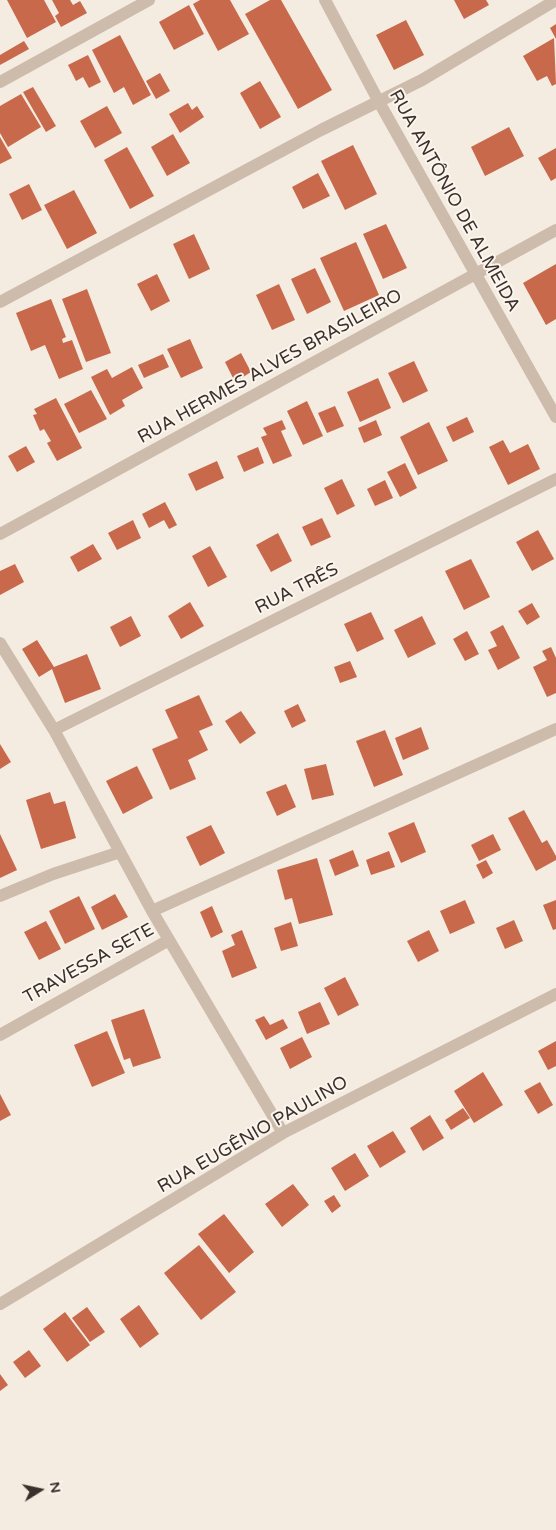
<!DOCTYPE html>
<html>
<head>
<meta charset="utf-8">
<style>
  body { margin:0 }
  #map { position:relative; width:556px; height:1530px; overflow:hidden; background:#f4ebe1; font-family:"Varela Round",sans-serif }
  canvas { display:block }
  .north { position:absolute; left:15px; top:1465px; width:50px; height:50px; -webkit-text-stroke:4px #fbf5ee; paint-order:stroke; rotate:80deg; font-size:14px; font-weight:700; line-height:20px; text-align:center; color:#3b302b }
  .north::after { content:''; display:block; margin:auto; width:18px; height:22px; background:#3b302b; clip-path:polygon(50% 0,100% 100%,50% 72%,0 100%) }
</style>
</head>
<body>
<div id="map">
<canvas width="556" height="1530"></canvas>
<div class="north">N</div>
</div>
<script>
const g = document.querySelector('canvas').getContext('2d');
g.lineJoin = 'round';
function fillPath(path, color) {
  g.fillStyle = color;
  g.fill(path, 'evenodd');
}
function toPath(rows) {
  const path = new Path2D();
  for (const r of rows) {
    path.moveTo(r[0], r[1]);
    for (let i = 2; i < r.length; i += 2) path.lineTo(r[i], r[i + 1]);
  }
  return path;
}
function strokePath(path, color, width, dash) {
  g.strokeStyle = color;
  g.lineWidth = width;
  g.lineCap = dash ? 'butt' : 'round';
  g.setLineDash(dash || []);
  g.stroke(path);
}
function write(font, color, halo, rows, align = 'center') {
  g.font = font + ' "Varela Round",sans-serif';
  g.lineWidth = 4;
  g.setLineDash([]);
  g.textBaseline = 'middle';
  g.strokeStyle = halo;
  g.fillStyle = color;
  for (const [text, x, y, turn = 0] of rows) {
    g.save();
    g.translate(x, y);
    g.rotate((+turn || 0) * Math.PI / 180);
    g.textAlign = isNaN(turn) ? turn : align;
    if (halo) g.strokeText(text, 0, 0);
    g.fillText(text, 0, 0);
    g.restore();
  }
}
fillPath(toPath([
  [7,0,44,0,56,22,27,38],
  [52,0,70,0,73,5,80,1,87,13,61,27,55,16,59,13],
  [200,0,230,0,249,34,218,51,193,4],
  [270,0,281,0,332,90,298,109,245,14],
  [454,0,486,0,489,5,464,19],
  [189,5,204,34,174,50,159,22],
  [406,20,424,55,394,70,376,35],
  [556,24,556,39,550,28],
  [120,35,151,95,133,105,124,87,114,93,92,50],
  [554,38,556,84,552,86,547,76,537,81,523,56],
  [24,41,29,49,0,65,0,55],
  [88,55,101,82,89,88,83,77,76,81,68,65],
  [160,73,170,91,156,99,146,81],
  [260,81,281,117,260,129,240,93],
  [33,87,56,126,46,132,23,92],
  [21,94,41,127,8,147,0,133,0,106],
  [188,103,192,110,197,106,204,117,180,133,169,114],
  [107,106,122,133,95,148,80,121],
  [509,127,524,156,485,176,471,147],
  [173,134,190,163,167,176,151,147],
  [0,137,12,158,0,164],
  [353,145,377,194,345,210,321,161],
  [127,147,154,196,130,209,104,160],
  [556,148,556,178,551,181,538,158],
  [318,173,330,196,303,209,292,187],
  [29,184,42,210,22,220,9,194],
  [74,190,97,233,67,249,44,205],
  [386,224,407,268,383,279,363,234],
  [194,234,210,269,189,279,173,244],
  [356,242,379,295,344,311,320,258],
  [556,264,556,319,546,325,523,283],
  [315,268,331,302,307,314,291,279],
  [157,274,170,301,151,311,137,284],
  [279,284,295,320,272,330,256,295],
  [87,289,111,353,86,362,62,299],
  [51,299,66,337,62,339,63,343,72,340,83,369,59,379,45,345,31,351,16,313],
  [190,339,203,368,181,378,167,349],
  [241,353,251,372,235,382,225,362],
  [163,354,169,367,144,378,138,365],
  [414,361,428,391,403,403,388,373],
  [132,367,143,388,122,400,125,406,110,415,91,377,107,369,112,378],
  [378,378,391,408,360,422,347,392],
  [91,390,107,419,79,433,64,404],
  [56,398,82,448,57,461,47,443,51,441,44,429,40,431,33,415,37,414,34,409],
  [307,401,323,436,303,445,287,411],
  [335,406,344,426,327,433,318,413],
  [467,417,474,432,453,442,446,427],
  [282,420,286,429,281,431,292,456,273,464,261,437,267,435,263,428],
  [376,420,382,435,364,443,358,428],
  [429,422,448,461,418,475,400,437],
  [503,440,510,453,528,444,540,469,508,485,489,447],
  [26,446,35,462,17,472,8,456],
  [258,447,264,463,244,472,237,456],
  [217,461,224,478,196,491,188,474],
  [405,463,417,488,400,497,387,472],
  [342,479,355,506,337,515,324,488],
  [385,480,393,498,375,506,367,489],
  [165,502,177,525,169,529,164,520,149,528,142,514],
  [322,518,331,537,311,546,302,527],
  [133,520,141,538,117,550,108,533],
  [538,530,554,559,532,571,516,542],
  [278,533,292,561,271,572,256,545],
  [93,544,102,559,78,572,70,557],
  [210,546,227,577,208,587,192,556],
  [471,559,490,597,464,610,445,571],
  [15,564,24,582,0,595,0,571],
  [190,602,204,626,181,639,168,616],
  [532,603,540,617,527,625,518,611],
  [371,612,384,639,357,652,344,624],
  [131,616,141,636,120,647,110,627],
  [422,616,436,644,408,658,394,630],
  [503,625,520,658,498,670,488,650,497,646,490,632],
  [467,631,479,654,465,661,453,639],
  [37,640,54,667,87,654,101,689,65,703,52,669,39,677,22,649],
  [551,647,556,658,556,693,547,697,533,667,547,660,542,651],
  [350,661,357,677,340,683,334,667],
  [199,695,213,725,199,731,208,750,188,760,196,779,170,790,152,749,178,738,165,710],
  [298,704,306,721,292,728,284,711],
  [241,711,256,733,240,744,225,721],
  [421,727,429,749,403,760,395,738],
  [385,730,403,775,374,787,356,741],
  [0,744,11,762,0,769],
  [326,764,334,795,312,800,304,769],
  [137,766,153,798,123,814,106,781],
  [286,784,296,807,277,816,266,792],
  [50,792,54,804,65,801,76,838,41,849,26,800],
  [524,810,542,843,547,840,556,856,556,860,536,871,508,818],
  [414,822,426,852,401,863,388,833],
  [211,825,225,853,200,866,186,837],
  [0,834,17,870,0,878],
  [493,834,501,850,479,861,471,845],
  [353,850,359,866,335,876,329,860],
  [389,851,395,867,371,875,366,860],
  [317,858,333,915,299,924,292,898,285,900,277,870],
  [486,860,493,873,483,879,476,865],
  [115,894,128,917,102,930,91,907],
  [79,896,95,929,65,944,49,911],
  [465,900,475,923,450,934,440,911],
  [556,900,556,929,553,930,543,905],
  [212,906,223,932,211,938,200,912],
  [514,920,523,941,505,949,496,928],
  [46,921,61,949,39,960,24,932],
  [291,922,298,946,281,951,274,928],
  [242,930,257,968,232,978,222,951,235,945,231,935],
  [429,930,439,951,418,962,407,941],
  [345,977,359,1005,338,1016,324,988],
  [320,1002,330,1024,307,1034,298,1012],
  [144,1009,161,1058,133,1067,130,1058,124,1060,111,1020],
  [264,1016,270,1025,283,1019,288,1028,266,1040,255,1020],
  [107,1031,125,1073,92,1087,74,1045],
  [302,1037,312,1057,290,1069,280,1048],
  [556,1041,556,1066,548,1070,538,1051],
  [483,1072,503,1105,474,1123,454,1091],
  [540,1082,553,1105,538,1114,524,1091],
  [0,1094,11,1115,0,1121],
  [463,1108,470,1118,451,1130,445,1120],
  [430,1115,444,1138,423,1151,410,1128],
  [393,1131,406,1152,380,1168,367,1146],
  [355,1153,369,1176,345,1191,331,1168],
  [293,1184,309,1205,282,1227,265,1204],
  [334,1195,341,1206,332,1213,324,1201],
  [224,1214,254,1252,229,1273,198,1234],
  [199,1245,236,1292,201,1320,164,1273],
  [139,1305,159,1334,140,1348,120,1319],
  [87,1307,105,1332,90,1342,72,1318],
  [65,1312,90,1345,67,1362,43,1329],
  [29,1350,41,1366,25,1378,13,1362],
  [0,1374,8,1385,0,1391]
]), '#c8694b');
strokePath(toPath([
  [325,0,379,102,556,417],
  [0,82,149,0],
  [0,302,321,130,422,80,556,0],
  [0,534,556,230],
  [0,643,54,730,152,911,283,1133],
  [54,730,556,479],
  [0,896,53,874,120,852],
  [152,911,556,729],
  [0,1035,169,940],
  [0,1304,283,1133,556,994]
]), '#cdbbac', 12);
write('18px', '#3b302b', '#fbf5ee', [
  ["RUA ANTÔNIO DE ALMEIDA",454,201,61],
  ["RUA HERMES ALVES BRASILEIRO",270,367,-29],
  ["RUA TRÊS",297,589,-27],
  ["TRAVESSA SETE",89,964,-29],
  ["RUA EUGÊNIO PAULINO",253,1135,-30]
]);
</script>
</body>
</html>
